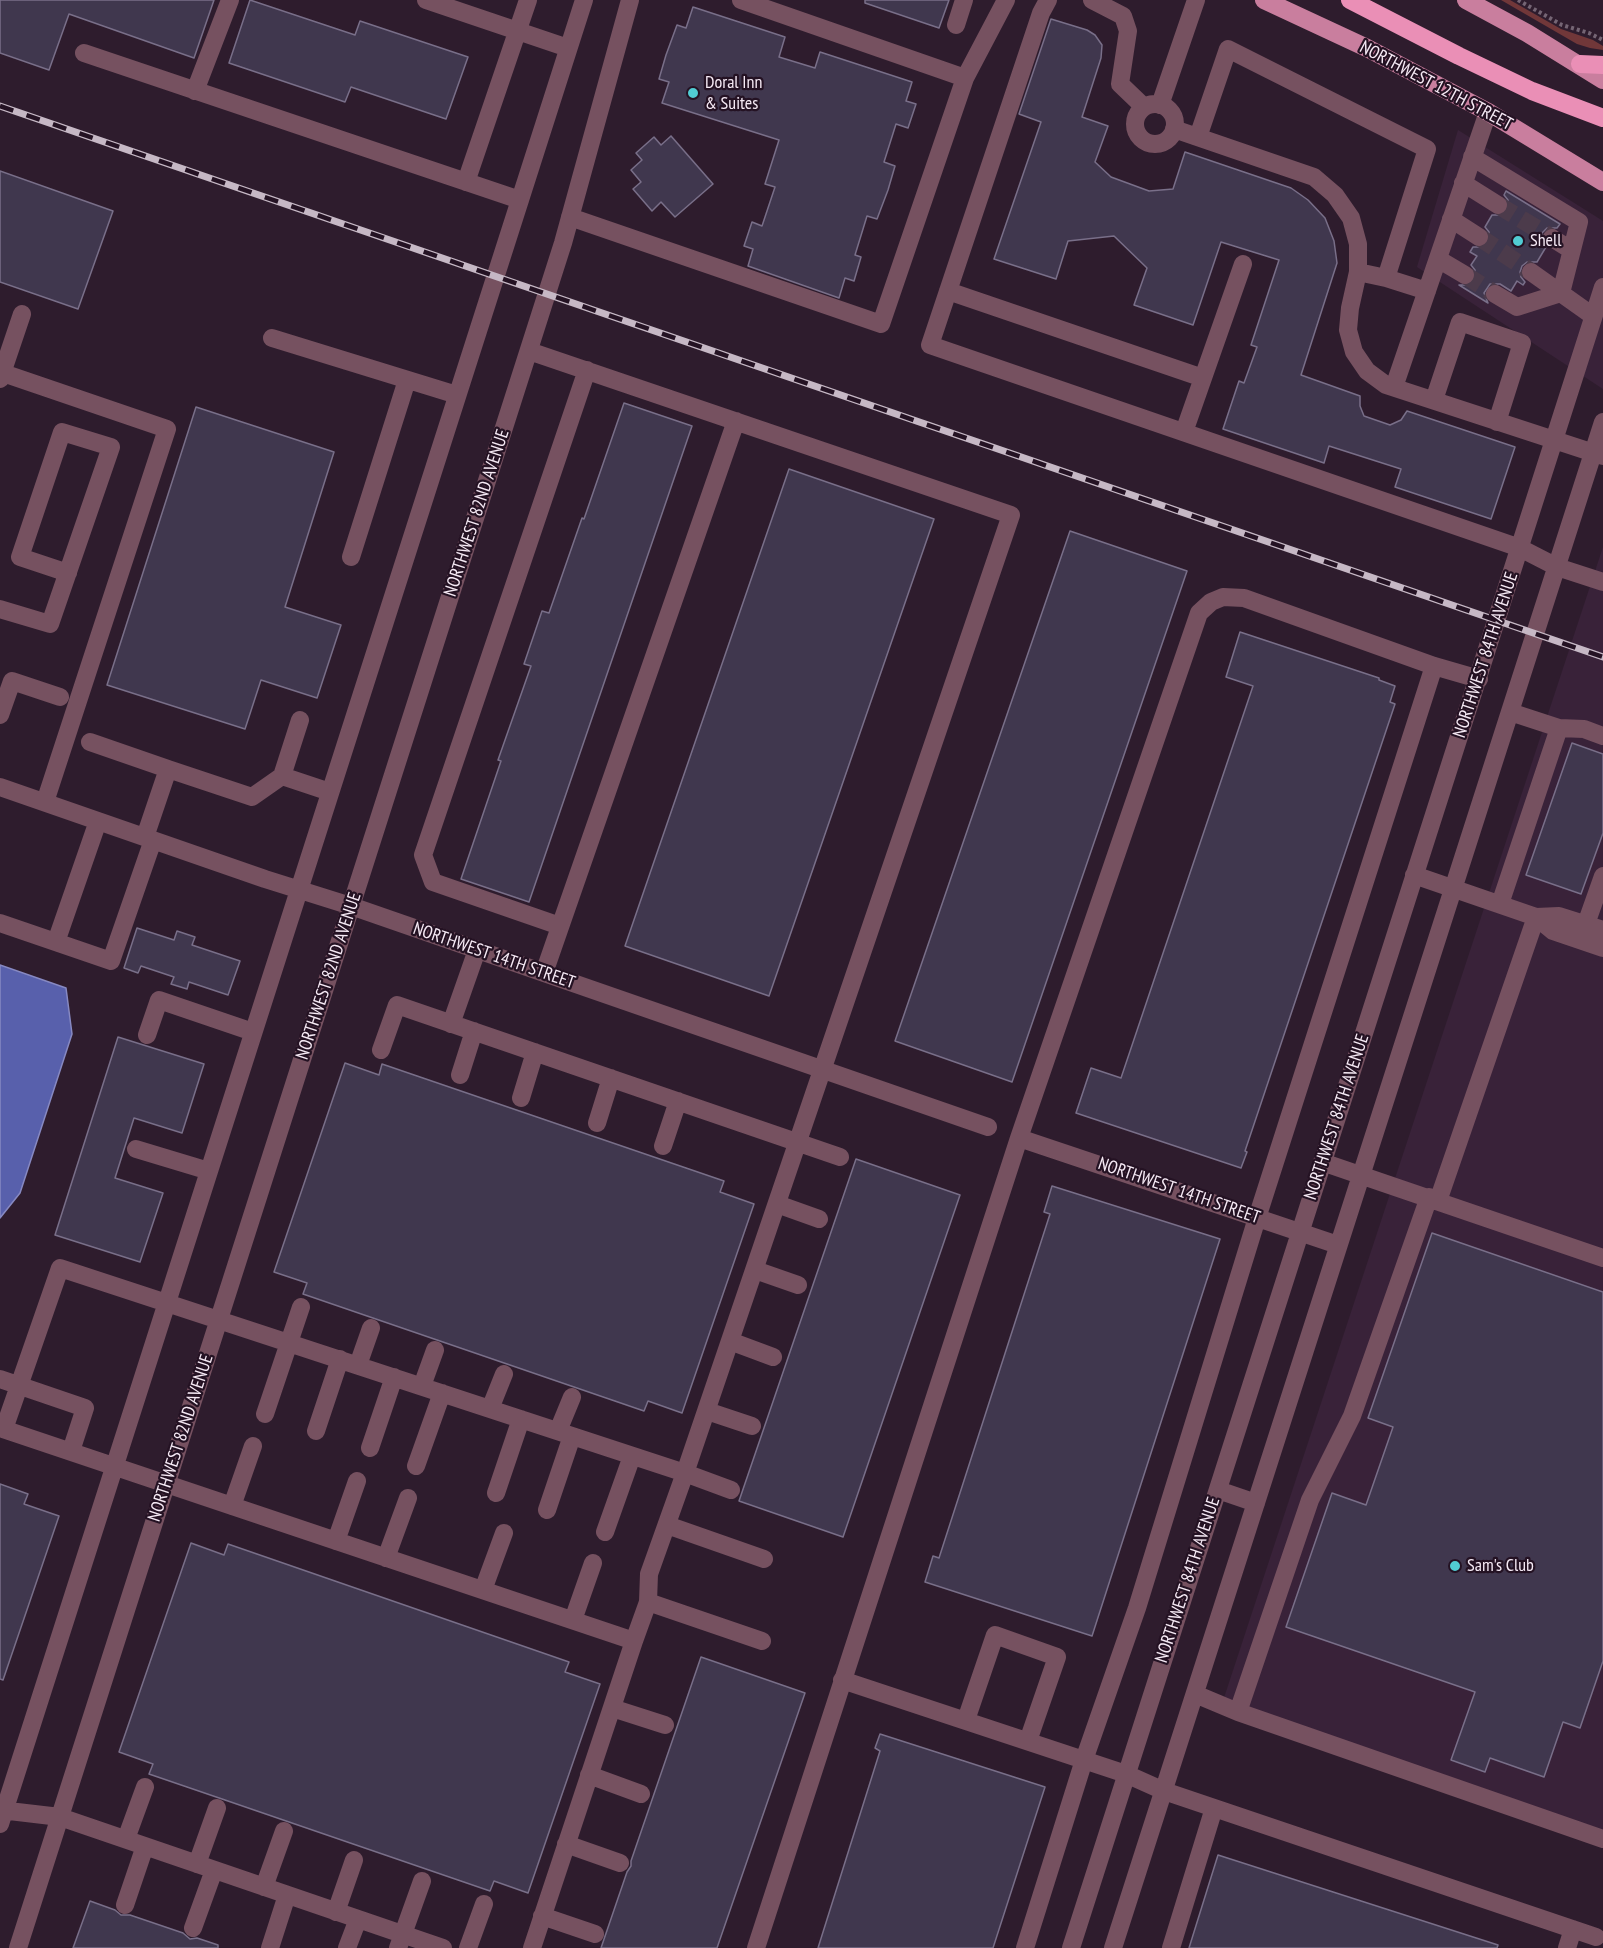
<!DOCTYPE html>
<html>
<head>
<meta charset="utf-8">
<style>
  body { margin:0 }
  canvas { display:block; background:#2e1c2d }
</style>
</head>
<body>
<canvas width="1603" height="1948"></canvas>
<script>
const g = document.querySelector('canvas').getContext('2d');
g.lineJoin = 'round';
function fillPath(path, color) {
  g.fillStyle = color;
  g.fill(path, 'evenodd');
}
function toPath(rows) {
  const path = new Path2D();
  for (const r of rows) {
    if (r.length === 3) {
      path.moveTo(r[0] + r[2], r[1]);
      path.arc(r[0], r[1], r[2], 0, 2 * Math.PI);
      continue;
    }
    path.moveTo(r[0], r[1]);
    for (let i = 2; i < r.length; i += 2) path.lineTo(r[i], r[i + 1]);
  }
  return path;
}
function strokePath(path, color, width, dash) {
  g.strokeStyle = color;
  g.lineWidth = width;
  g.lineCap = dash ? 'butt' : 'round';
  g.setLineDash(dash || []);
  g.stroke(path);
}
function write(font, color, halo, rows, align = 'center') {
  g.font = font + ' "PT Sans Narrow",sans-serif';
  g.lineWidth = 4.5;
  g.setLineDash([]);
  g.textBaseline = 'middle';
  g.strokeStyle = halo;
  g.fillStyle = color;
  for (const [text, x, y, turn = 0] of rows) {
    g.save();
    g.translate(x, y);
    g.rotate((+turn || 0) * Math.PI / 180);
    g.textAlign = isNaN(turn) ? turn : align;
    if (halo) g.strokeText(text, 0, 0);
    g.fillText(text, 0, 0);
    g.restore();
  }
}
fillPath(toPath([
  [1458,130,1603,221,1603,389,1417,267],
  [1603,547,1603,1841,1219,1713]
]), '#392239');
fillPath(toPath([
  [1501,0,1510,0,1561,29,1593,40,1603,46,1603,50,1590,48,1577,44]
]), '#713739');
const water = toPath([
  [0,965,66,988,72,1034,20,1193,0,1218,0,965]
]);
fillPath(water, '#5860ac');
strokePath(water, '#8789c2', 1.5);
const building = toPath([
  [0,0,214,0,194,58,69,14,49,70,0,53,0,0],
  [250,0,355,35,360,21,468,57,446,119,351,87,345,102,229,63,250,0],
  [865,0,949,0,939,28,865,3,865,0],
  [693,7,785,37,779,57,815,68,820,52,912,82,906,101,916,104,908,128,896,124,884,162,895,166,888,190,877,219,867,216,855,255,861,257,854,281,845,278,839,298,748,266,753,249,744,246,752,222,762,226,775,187,765,184,779,140,662,103,669,82,659,79,666,55,677,25,686,28,693,7],
  [1051,19,1087,30,1095,35,1102,45,1101,58,1082,117,1108,126,1095,162,1111,177,1149,191,1173,189,1185,152,1291,188,1308,200,1325,218,1334,241,1337,263,1301,375,1360,396,1360,406,1364,416,1390,425,1401,420,1407,411,1515,447,1491,519,1395,487,1401,469,1329,446,1324,463,1223,429,1239,381,1244,383,1257,347,1251,345,1279,260,1221,242,1193,325,1134,305,1147,268,1114,236,1068,241,1056,279,994,259,1041,122,1019,114,1051,19],
  [671,136,713,184,675,217,661,202,652,211,633,189,641,182,631,170,642,160,636,153,654,137,661,145,671,136],
  [0,171,113,211,78,309,0,282,0,171],
  [1506,191,1560,224,1557,228,1547,228,1542,233,1542,243,1546,247,1537,262,1527,262,1522,266,1520,272,1521,277,1525,282,1523,285,1517,281,1511,291,1500,284,1490,284,1484,293,1488,303,1459,285,1470,285,1475,280,1475,270,1471,265,1477,256,1470,252,1473,247,1484,247,1489,243,1489,232,1485,227,1492,215,1503,215,1508,210,1508,200,1504,195,1506,191],
  [624,403,692,426,529,902,461,879,501,761,498,760,531,666,524,664,542,611,549,613,582,518,584,519,624,403],
  [196,407,334,452,285,607,341,625,317,698,261,680,245,729,107,685,196,407],
  [789,469,934,519,769,996,625,946,789,469],
  [1070,531,1187,571,1012,1082,895,1041,1070,531],
  [1240,632,1379,678,1379,680,1395,686,1390,702,1395,704,1245,1151,1247,1152,1241,1168,1076,1113,1091,1068,1121,1078,1253,686,1226,677,1240,632],
  [1572,743,1603,754,1603,833,1581,894,1526,875,1572,743],
  [137,928,174,940,177,931,195,937,192,945,240,961,228,995,189,982,187,989,171,984,174,977,141,966,138,973,124,968,137,928],
  [118,1037,204,1064,182,1133,134,1118,115,1178,163,1193,140,1262,55,1235,118,1037],
  [345,1063,379,1075,382,1064,724,1181,720,1192,754,1204,682,1413,648,1401,644,1411,303,1294,307,1283,274,1272,345,1063],
  [856,1159,960,1195,843,1537,739,1501,856,1159],
  [1052,1186,1220,1239,1092,1636,925,1582,933,1556,939,1558,1050,1214,1044,1212,1052,1186],
  [1432,1233,1603,1292,1603,1661,1580,1728,1563,1722,1544,1777,1490,1758,1485,1772,1451,1760,1475,1692,1286,1627,1332,1493,1366,1505,1393,1427,1368,1418,1432,1233],
  [0,1484,28,1494,24,1504,59,1516,3,1680,0,1679,0,1484],
  [191,1543,224,1555,228,1544,569,1662,565,1672,600,1684,528,1893,494,1881,490,1891,225,1800,149,1774,153,1764,119,1752,191,1543],
  [701,1657,805,1693,717,1948,601,1948,627,1872,631,1866,631,1861,701,1657],
  [880,1734,1045,1787,993,1948,818,1948,880,1751,875,1748,880,1734],
  [1218,1855,1498,1945,1497,1948,1189,1948,1218,1855],
  [90,1901,115,1910,121,1915,130,1915,183,1933,190,1939,197,1938,218,1945,218,1948,73,1948,90,1901]
]);
fillPath(building, '#40374e');
strokePath(building, '#796f89', 1.5);
strokePath(toPath([
  [1498,205,1552,238],
  [1479,237,1531,272],
  [1465,275,1495,294]
]), '#4c3b4b', 18, [18, 9]);
strokePath(toPath([
  [1518,0,1562,25,1589,33,1603,40]
]), '#756574', 4, [3, 3]);
strokePath(toPath([
  [426,0,568,48],
  [1048,0,1041,13,930,345,1520,548,1557,567,1603,582],
  [1092,0,1123,16,1128,31,1120,84,1144,107],
  [956,25,964,0],
  [84,53,520,200],
  [965,78,1006,0],
  [195,91,230,0],
  [1155,124,20],
  [1160,105,1196,0],
  [1174,129,1314,177,1335,195,1351,218,1358,244,1358,272,1350,308,1348,330,1354,352,1367,371,1386,385,1603,456],
  [1198,137,1228,49,1427,149,1386,278,1358,272],
  [1472,157,1579,222,1561,293,1517,307,1495,294],
  [466,182,528,0],
  [1463,183,1498,205],
  [570,217,881,324,965,78,741,0],
  [1451,219,1479,237],
  [1552,238,1571,250],
  [1438,259,1465,275],
  [1531,272,1593,316],
  [1386,278,1427,291],
  [948,291,1203,378],
  [272,338,457,395],
  [0,372,167,429,45,802],
  [0,379,22,314],
  [1394,387,1488,112],
  [1434,400,1460,322,1522,343,1497,422],
  [1184,432,1243,264],
  [351,557,407,380],
  [0,609,50,624,111,447,62,432,20,557,68,573],
  [1510,712,1559,728,1584,729,1603,736],
  [0,715,12,681,60,697],
  [90,742,168,769],
  [282,776,300,720],
  [0,787,265,879,351,906,988,1127],
  [145,837,168,769,252,797,282,776,330,792],
  [1414,875,1536,917,1553,931,1603,948],
  [1500,904,1559,728],
  [1536,917,1559,916,1603,930],
  [0,923,111,961,153,840],
  [1586,924,1603,876],
  [560,926,433,882,423,855,587,370],
  [56,942,98,821],
  [544,973,736,421],
  [451,1024,477,950],
  [147,1035,159,1000,253,1032],
  [381,1050,397,1005,840,1157],
  [460,1075,474,1031],
  [521,1098,535,1052],
  [597,1123,611,1078],
  [1019,1138,1338,1245],
  [663,1146,678,1101],
  [136,1149,209,1171],
  [1322,1162,1603,1258],
  [1438,1201,1536,917],
  [777,1204,819,1219],
  [755,1270,798,1285],
  [730,1341,773,1357],
  [358,1365,371,1328],
  [0,1379,85,1408,71,1451],
  [422,1386,435,1350],
  [490,1409,504,1374],
  [707,1411,752,1426],
  [265,1414,301,1307],
  [0,1428,634,1641,532,1948],
  [4,1429,60,1268,685,1473,1011,515,529,351],
  [316,1431,340,1359],
  [558,1431,572,1397],
  [370,1448,394,1377],
  [416,1466,442,1393],
  [1218,1490,1256,1503],
  [496,1493,521,1419],
  [232,1506,253,1446],
  [547,1510,572,1436],
  [667,1525,764,1559],
  [605,1532,632,1456],
  [336,1541,357,1481],
  [386,1558,408,1498],
  [483,1590,504,1533],
  [648,1602,649,1574,685,1473,731,1490],
  [573,1620,593,1563],
  [634,1641,648,1602,762,1641],
  [842,1680,1126,1774,1164,1791,1596,1937],
  [1195,1694,1238,1712,1603,1839],
  [612,1708,665,1725],
  [1238,1712,1310,1500,1352,1416,1429,1197],
  [966,1720,995,1635,1057,1657,1028,1741],
  [589,1775,641,1794],
  [0,1810,60,1817,443,1948],
  [0,1824,584,0],
  [126,1839,145,1787],
  [566,1844,620,1863],
  [197,1864,217,1808],
  [264,1887,284,1831],
  [125,1905,145,1846],
  [336,1912,354,1860],
  [542,1916,595,1934],
  [193,1928,214,1870],
  [18,1948,540,315,563,243,630,0],
  [270,1948,287,1895],
  [347,1948,358,1919],
  [398,1948,422,1881],
  [468,1948,484,1904],
  [756,1948,1019,1138,1199,613,1211,602,1223,597,1244,598,1434,666,1479,679],
  [1025,1948,1084,1760,1137,1608,1257,1218,1434,666],
  [1071,1948,1603,287],
  [1113,1948,1603,422],
  [1171,1948,1214,1808],
  [1567,1948,1573,1929]
]), '#765160', 18);
strokePath(toPath([
  [1264,0,1367,48,1488,112,1603,182],
  [1466,0,1527,33,1603,80]
]), '#c97e9e', 18);
strokePath(toPath([
  [1350,0,1459,56,1532,91,1603,118],
  [1580,64,1603,65]
]), '#ea8fb6', 18);
const rail = toPath([
  [0,106,1603,657]
]);
strokePath(rail, '#c6b8c5', 7);
strokePath(rail, '#241223', 4.5, [14]);
for (const [x, y, r, color] of [
  [693,93,6,"#51ccd3"],
  [1518,241,6,"#51ccd3"],
  [1455,1566,6,"#51ccd3"]
]) {
  const dot = new Path2D();
  dot.arc(x, y, r, 0, 2 * Math.PI);
  g.fillStyle = color;
  g.fill(dot);
  strokePath(dot, '#241223', 2);
}
write('18px', '#f6eaf5', '#241223', [
  ["Doral Inn",705,83],
  ["& Suites",705,104],
  ["Shell",1530,241],
  ["Sam's Club",1467,1566]
], 'left');
write('18px', '#f6eaf5', '#241223', [
  ["NORTHWEST 12TH STREET",1436,86,28],
  ["NORTHWEST 82ND AVENUE",477,513,-72],
  ["NORTHWEST 84TH AVENUE",1486,655,-72],
  ["NORTHWEST 14TH STREET",494,956,19],
  ["NORTHWEST 82ND AVENUE",329,976,-72],
  ["NORTHWEST 84TH AVENUE",1337,1117,-72],
  ["NORTHWEST 14TH STREET",1179,1191,19],
  ["NORTHWEST 82ND AVENUE",181,1438,-72],
  ["NORTHWEST 84TH AVENUE",1188,1580,-72]
]);
</script>
</body>
</html>
